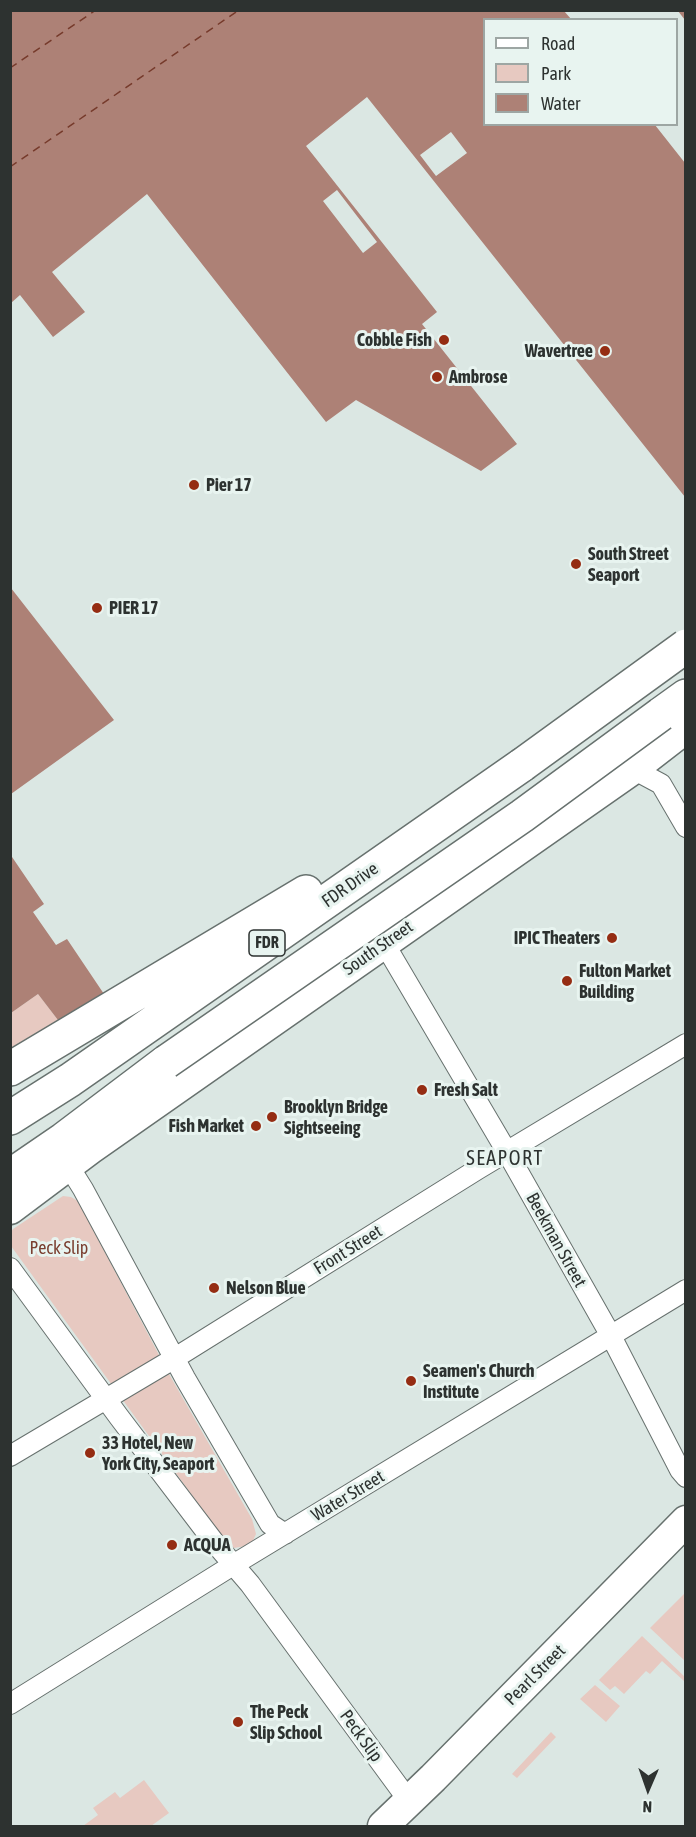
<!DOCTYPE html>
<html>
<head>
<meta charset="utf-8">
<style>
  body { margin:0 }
  #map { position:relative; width:696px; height:1837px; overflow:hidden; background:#dbe7e3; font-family:"Asap Condensed",sans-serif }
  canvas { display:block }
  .frame { position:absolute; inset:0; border:12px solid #2d3230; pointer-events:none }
  .legend { position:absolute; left:483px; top:18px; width:195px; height:108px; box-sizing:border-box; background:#e8f4f0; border:2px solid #9da6a3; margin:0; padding:8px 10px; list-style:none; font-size:18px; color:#2d3230 }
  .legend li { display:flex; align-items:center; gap:12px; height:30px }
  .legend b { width:30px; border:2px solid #9da6a3 }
  .north { position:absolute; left:618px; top:1759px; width:60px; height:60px; -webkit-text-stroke:4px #e8f4f0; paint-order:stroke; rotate:182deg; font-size:16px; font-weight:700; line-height:24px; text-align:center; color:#2d3230 }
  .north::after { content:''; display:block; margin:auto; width:21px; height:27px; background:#2d3230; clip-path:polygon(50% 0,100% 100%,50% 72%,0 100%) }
</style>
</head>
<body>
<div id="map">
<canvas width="696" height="1837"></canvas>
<div class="frame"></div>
<ul class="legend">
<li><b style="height:8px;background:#fff"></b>Road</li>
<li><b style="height:16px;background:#e7c9c1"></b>Park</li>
<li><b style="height:16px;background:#ad8176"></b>Water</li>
</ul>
<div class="north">N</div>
</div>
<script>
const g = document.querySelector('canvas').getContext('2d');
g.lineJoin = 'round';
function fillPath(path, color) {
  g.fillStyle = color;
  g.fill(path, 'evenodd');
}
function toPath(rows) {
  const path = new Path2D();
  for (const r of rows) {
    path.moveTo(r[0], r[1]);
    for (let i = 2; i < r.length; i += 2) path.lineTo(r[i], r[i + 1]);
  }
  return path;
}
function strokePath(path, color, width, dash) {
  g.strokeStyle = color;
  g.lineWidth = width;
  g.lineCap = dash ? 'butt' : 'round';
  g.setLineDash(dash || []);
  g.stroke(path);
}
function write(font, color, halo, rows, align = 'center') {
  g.font = font + ' "Asap Condensed",sans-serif';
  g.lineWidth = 6;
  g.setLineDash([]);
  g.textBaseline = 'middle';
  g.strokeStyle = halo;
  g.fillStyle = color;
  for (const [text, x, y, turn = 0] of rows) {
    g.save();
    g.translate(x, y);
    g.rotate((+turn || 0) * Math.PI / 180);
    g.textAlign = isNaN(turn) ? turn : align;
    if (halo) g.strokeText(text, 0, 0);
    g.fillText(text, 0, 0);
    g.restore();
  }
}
fillPath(toPath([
  [38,994,61,1024,11,1074,11,1013],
  [63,1196,71,1197,78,1201,169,1374,252,1519,256,1534,252,1543,246,1546,234,1548,223,1538,11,1246,11,1232,13,1229],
  [685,1593,685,1661,650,1628],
  [642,1636,685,1677,685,1679,684,1681,662,1661,650,1674,646,1671,624,1694,615,1686,610,1690,599,1680],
  [595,1685,620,1706,606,1722,580,1699],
  [551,1732,556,1737,517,1778,512,1774],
  [144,1780,169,1813,151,1826,83,1826,98,1815,93,1808,115,1792,120,1798]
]), '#e7c9c1');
fillPath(toPath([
  [11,11,685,11,685,497,367,97,306,146,437,312,422,324,517,444,481,471,356,400,326,422,147,194,52,272,85,312,53,337,20,295,11,303],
  [484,20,676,20,676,124,484,124],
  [11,588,114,720,11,794,10,794],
  [10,854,44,904,33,912,56,945,67,939,106,997,61,1024,38,994,11,1013]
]), '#ad8176');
fillPath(toPath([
  [564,11,678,11,685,20,685,163,655,125,676,124,676,20,571,19],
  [451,132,467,153,436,176,420,155],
  [337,190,377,242,363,253,323,201]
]), '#dbe7e3');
strokePath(toPath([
  [10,68,96,10],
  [10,167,239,10]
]), '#763a2b', 1.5, [8, 6]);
const street = toPath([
  [633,769,661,784,686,827],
  [384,943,507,1152,611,1336,680,1470,686,1477],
  [68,1165,83,1189,185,1378,270,1524,285,1534],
  [10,1268,119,1417,214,1542,250,1584,409,1801],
  [10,1456,175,1358,478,1169,686,1044],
  [10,1704,233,1565,686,1290]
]);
const primary = toPath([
  [10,1209,90,1149,633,769,686,728],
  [383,1826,433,1778,686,1521]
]);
const highway = toPath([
  [661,714,686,696],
  [10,1069,306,892],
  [10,1118,70,1080,522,765],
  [10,1176,64,1139,166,1062]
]);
strokePath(street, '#67716e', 22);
strokePath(primary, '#67716e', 33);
strokePath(highway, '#67716e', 36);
strokePath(street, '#fff', 20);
strokePath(primary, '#fff', 30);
strokePath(highway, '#fff', 33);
const highwayBridge = toPath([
  [522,765,686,646],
  [166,1062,522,816,661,714]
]);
strokePath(highwayBridge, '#67716e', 36, []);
strokePath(highwayBridge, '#fff', 33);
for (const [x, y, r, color] of [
  [444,340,6,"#952d13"],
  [605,351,6,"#952d13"],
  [437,377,6,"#952d13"],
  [194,485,6,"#952d13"],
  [576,564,6,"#952d13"],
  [97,608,6,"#952d13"],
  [612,938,6,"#952d13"],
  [567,981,6,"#952d13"],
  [422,1090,6,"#952d13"],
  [272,1117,6,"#952d13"],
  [256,1126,6,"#952d13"],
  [214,1288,6,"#952d13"],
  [411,1381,6,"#952d13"],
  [90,1453,6,"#952d13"],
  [172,1545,6,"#952d13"],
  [238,1722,6,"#952d13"]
]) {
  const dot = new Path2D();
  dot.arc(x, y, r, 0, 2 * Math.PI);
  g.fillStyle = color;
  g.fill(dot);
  strokePath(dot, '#e8f4f0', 2);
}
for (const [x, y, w] of [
  [267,943,36]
]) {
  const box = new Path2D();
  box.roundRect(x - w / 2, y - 13, w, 26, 4.5);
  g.fillStyle = '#e8f4f0';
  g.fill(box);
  strokePath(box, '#2d3230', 1.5);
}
write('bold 16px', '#2d3230', null, [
  ["FDR",267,943]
]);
write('bold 18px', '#2d3230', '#e8f4f0', [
  ["Cobble Fish",432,340,"right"],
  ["Wavertree",593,351,"right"],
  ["Ambrose",449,377],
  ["Pier 17",206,485],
  ["South Street",588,554],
  ["Seaport",588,575],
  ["PIER 17",109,608],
  ["IPIC Theaters",600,938,"right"],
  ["Fulton Market",579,971],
  ["Building",579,992],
  ["Fresh Salt",434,1090],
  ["Brooklyn Bridge",284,1107],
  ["Sightseeing",284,1128],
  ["Fish Market",244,1126,"right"],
  ["Nelson Blue",226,1288],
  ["Seamen's Church",423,1371],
  ["Institute",423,1392],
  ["33 Hotel, New",102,1443],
  ["York City, Seaport",102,1464],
  ["ACQUA",184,1545],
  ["The Peck",250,1712],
  ["Slip School",250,1733]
], 'left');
write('18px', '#2d3230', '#e8f4f0', [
  ["FDR Drive",350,885,-35],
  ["South Street",378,948,-35],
  ["Beekman Street",556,1240,61],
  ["Front Street",348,1250,-32],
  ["Water Street",348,1496,-31],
  ["Pearl Street",535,1675,-45],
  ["Peck Slip",361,1736,54]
]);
write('18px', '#7b3f30', '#e8f4f0', [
  ["Peck Slip",59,1248]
]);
g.letterSpacing = '1.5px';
write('20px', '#2d3230', '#e8f4f0', [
  ["SEAPORT",505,1159]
]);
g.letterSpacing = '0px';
</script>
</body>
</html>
